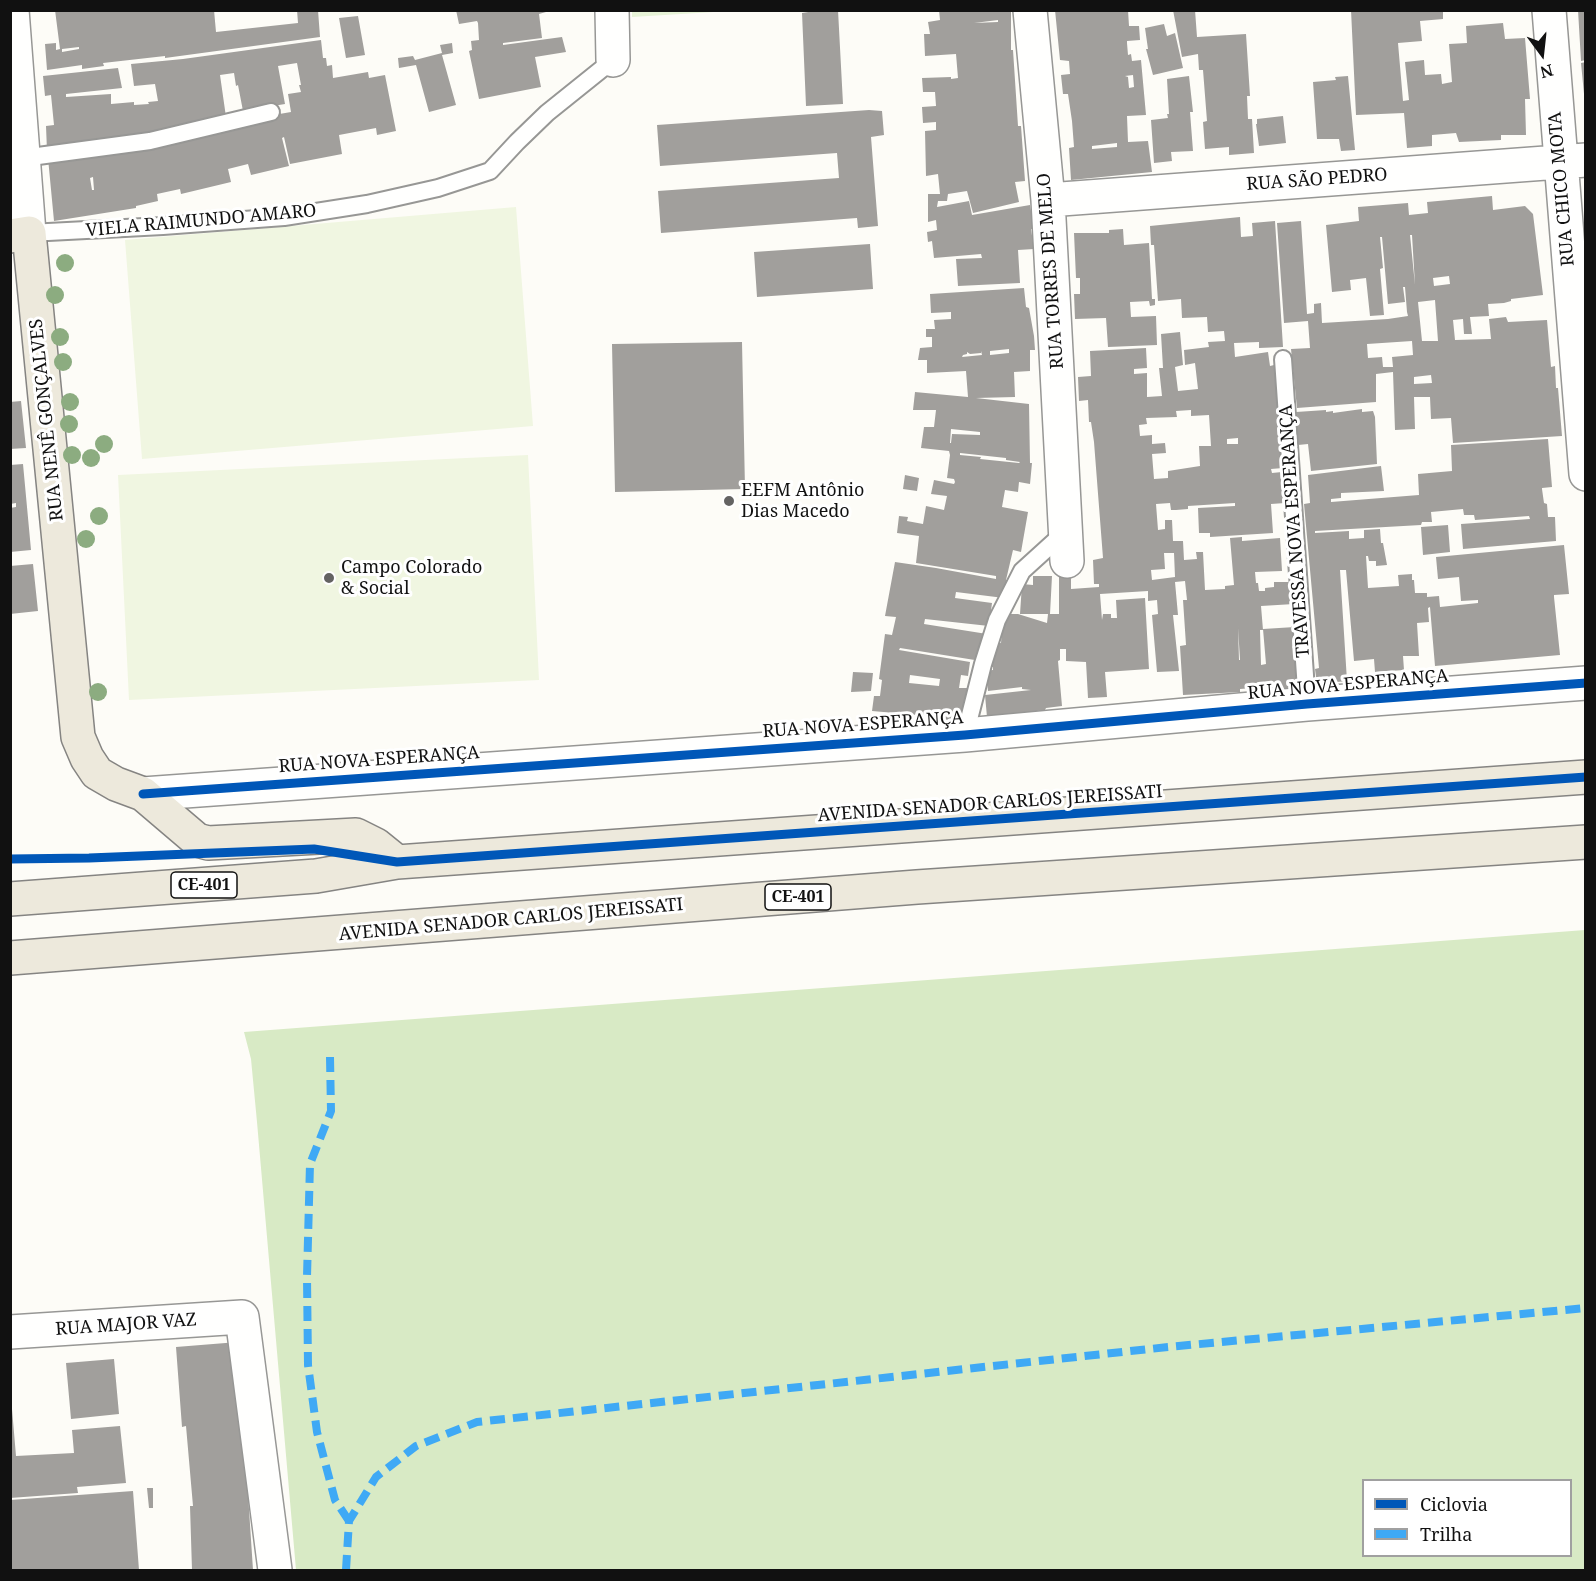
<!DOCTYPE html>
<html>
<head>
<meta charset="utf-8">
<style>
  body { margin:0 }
  #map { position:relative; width:1596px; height:1581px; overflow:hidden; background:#fdfcf7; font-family:"Noto Serif",serif }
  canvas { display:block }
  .frame { position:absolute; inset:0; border:12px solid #111; pointer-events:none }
  .legend { position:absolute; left:1362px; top:1479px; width:210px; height:78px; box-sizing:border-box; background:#fff; border:2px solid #a0a0a0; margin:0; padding:8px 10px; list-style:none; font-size:18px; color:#111 }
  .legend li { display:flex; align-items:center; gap:12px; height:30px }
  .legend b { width:30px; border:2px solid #a0a0a0 }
  .north { position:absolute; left:1512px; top:24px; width:60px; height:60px; -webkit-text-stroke:4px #fff; paint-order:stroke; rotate:165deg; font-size:16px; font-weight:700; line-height:24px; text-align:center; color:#111 }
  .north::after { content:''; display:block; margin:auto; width:21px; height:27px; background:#111; clip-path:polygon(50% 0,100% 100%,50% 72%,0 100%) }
</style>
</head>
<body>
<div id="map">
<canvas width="1596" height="1581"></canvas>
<div class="frame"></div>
<ul class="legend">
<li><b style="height:8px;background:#0057b8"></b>Ciclovia</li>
<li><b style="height:8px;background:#3fa9f5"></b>Trilha</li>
</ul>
<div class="north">N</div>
</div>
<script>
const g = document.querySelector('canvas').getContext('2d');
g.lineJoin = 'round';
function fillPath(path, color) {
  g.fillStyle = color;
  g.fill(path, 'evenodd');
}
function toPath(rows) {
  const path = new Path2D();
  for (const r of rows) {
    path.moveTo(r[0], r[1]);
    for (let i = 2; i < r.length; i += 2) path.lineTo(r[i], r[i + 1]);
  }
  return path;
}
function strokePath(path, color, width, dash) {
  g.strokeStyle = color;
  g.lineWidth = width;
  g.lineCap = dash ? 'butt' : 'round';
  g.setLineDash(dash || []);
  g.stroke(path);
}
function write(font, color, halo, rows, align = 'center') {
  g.font = font + ' "Noto Serif",serif';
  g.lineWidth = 6;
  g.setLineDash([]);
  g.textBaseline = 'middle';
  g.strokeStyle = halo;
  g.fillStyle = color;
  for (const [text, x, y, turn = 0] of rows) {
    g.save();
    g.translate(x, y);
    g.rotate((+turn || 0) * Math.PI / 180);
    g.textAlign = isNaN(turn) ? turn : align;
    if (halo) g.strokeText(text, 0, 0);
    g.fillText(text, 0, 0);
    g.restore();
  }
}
fillPath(toPath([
  [632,10,730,10,730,11,632,17]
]), '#e7f3d7');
fillPath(toPath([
  [1585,930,1585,1570,296,1570,257,1122,251,1059,244,1032],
  [1364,1480,1570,1480,1570,1556,1364,1556]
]), '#d8eac5');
fillPath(toPath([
  [516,207,533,426,142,459,125,240],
  [528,455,539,680,129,700,118,475]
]), '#f0f6e1');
fillPath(toPath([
  [55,10,214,10,216,32,298,23,297,10,318,10,320,37,165,58,165,56,103,63,104,66,82,69,82,65,47,70,45,44,56,43,56,50,60,49],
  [79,47,79,49,62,52,62,49],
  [456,10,553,10,539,14,542,38,503,43,503,45,562,37,566,52,535,57,541,87,479,99,469,51,472,50,471,41,479,40,478,23,477,21,459,24],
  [821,10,838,10,843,104,806,106,802,13],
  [939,10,1011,10,1011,50,1013,50,1018,126,1021,126,1025,181,1015,182,1019,202,973,213,967,191,948,194,947,201,938,201,937,207,969,201,972,215,1030,205,1034,229,1031,229,1034,249,1018,250,1020,283,958,286,956,259,982,258,981,254,934,258,932,241,928,242,927,232,937,230,936,220,928,222,928,194,940,194,938,174,926,176,925,131,936,130,936,122,923,123,922,107,936,106,935,92,923,92,922,78,951,77,951,79,958,78,956,54,925,56,924,34,930,34,928,22,940,20],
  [998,20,998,22,974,23],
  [1055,10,1128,10,1129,26,1139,26,1140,40,1127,41,1127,43,1128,55,1131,54,1132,61,1141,60,1146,115,1127,116,1128,142,1148,141,1152,172,1071,180,1069,148,1074,147,1072,121,1068,94,1063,94,1061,75,1070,74,1069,61,1060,60],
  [1133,75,1134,87,1129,88,1128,77,1125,76],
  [1117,143,1117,147,1092,149,1092,146],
  [1173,10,1195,10,1197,37,1246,34,1250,96,1247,96,1248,119,1252,119,1254,153,1229,155,1229,147,1205,149,1203,122,1207,121,1203,70,1199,70,1198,54,1182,57],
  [1351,10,1443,10,1443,19,1420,21,1422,41,1398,43,1403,101,1409,100,1405,62,1424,60,1425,75,1441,74,1442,84,1452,82,1449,44,1467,43,1466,26,1503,23,1505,39,1525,38,1530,99,1525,99,1526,135,1501,135,1501,140,1459,142,1456,133,1432,135,1432,146,1407,148,1404,113,1356,115],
  [1578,10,1586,10,1586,60,1581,61],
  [358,16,365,55,346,58,339,18],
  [1164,24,1167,36,1175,33,1183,68,1153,75,1146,49,1148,49,1145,28],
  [321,40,323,58,326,58,327,66,332,65,333,78,368,72,369,78,385,75,396,131,377,135,376,128,339,135,342,154,290,164,284,137,282,138,289,166,251,175,248,164,228,169,231,182,181,194,180,189,157,194,158,201,136,206,136,208,54,221,48,158,149,144,239,124,239,121,291,112,288,94,301,92,299,85,301,85,297,63,278,66,285,104,243,111,238,85,236,86,234,73,220,75,226,117,195,121,195,125,152,131,153,138,136,141,135,138,96,140,96,146,47,151,46,126,54,125,51,95,45,96,43,76,118,68,122,88,66,94,66,97,111,94,111,104,134,102,134,105,149,104,148,102,158,101,155,84,134,86,131,64,183,59],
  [93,177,94,190,92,190,90,178],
  [452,43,453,53,442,55,456,105,429,112,416,65,399,68,398,58,413,56,415,60,442,53,440,45],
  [1586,62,1586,94,1584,94,1581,63],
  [1189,76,1193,112,1190,112,1193,151,1171,152,1172,161,1154,163,1151,120,1168,118,1167,114,1169,114,1167,79],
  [1348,76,1355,150,1341,151,1339,139,1317,139,1313,82,1336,80,1335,77],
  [869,110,882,111,884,135,871,137,878,226,858,228,857,218,661,233,658,191,839,178,837,153,660,166,657,125],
  [1283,116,1286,143,1259,146,1256,124,1257,124,1257,119],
  [1492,196,1493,210,1525,206,1533,214,1543,295,1511,299,1511,301,1504,303,1488,304,1489,316,1470,317,1472,334,1464,334,1463,319,1453,320,1455,340,1491,339,1489,319,1506,317,1508,322,1547,320,1551,367,1555,366,1556,388,1558,388,1562,436,1453,443,1451,418,1431,419,1430,397,1414,397,1415,429,1395,430,1393,372,1376,374,1376,402,1297,408,1291,349,1310,348,1308,321,1284,323,1277,223,1301,221,1307,314,1314,313,1314,304,1321,303,1322,323,1388,319,1408,316,1407,312,1405,287,1403,287,1405,302,1388,304,1382,237,1380,237,1383,268,1380,269,1384,315,1370,316,1366,278,1350,280,1351,290,1332,292,1326,225,1359,221,1358,207,1408,203,1409,215,1428,213,1427,202],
  [1410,235,1412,235,1415,285],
  [1449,276,1450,284,1434,286,1433,278],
  [1435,300,1438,341,1422,341,1418,302],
  [1412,341,1413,355,1392,357,1393,367,1383,367,1382,357,1368,358,1367,344],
  [1431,375,1432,383,1414,384,1414,377],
  [1240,217,1241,237,1253,236,1252,223,1275,221,1283,347,1259,348,1259,342,1234,343,1235,357,1268,352,1270,366,1274,365,1276,381,1280,381,1283,468,1271,469,1272,473,1282,472,1285,503,1271,504,1273,533,1210,537,1210,533,1199,533,1198,508,1235,506,1235,503,1188,506,1188,509,1176,510,1171,510,1170,503,1156,504,1158,530,1165,529,1165,520,1172,520,1173,541,1183,541,1184,560,1197,559,1196,552,1203,552,1205,590,1225,589,1225,586,1234,585,1230,538,1242,537,1242,541,1280,538,1282,571,1255,572,1256,583,1258,583,1259,591,1265,591,1265,588,1274,587,1274,582,1292,582,1294,604,1261,606,1263,630,1260,630,1261,665,1266,664,1263,629,1295,627,1297,693,1268,695,1268,687,1240,689,1240,692,1183,695,1180,646,1186,645,1183,600,1187,600,1185,581,1175,582,1178,615,1173,615,1179,671,1157,672,1152,615,1158,614,1157,600,1148,601,1148,591,1100,594,1102,620,1103,614,1111,614,1111,618,1117,618,1116,600,1145,598,1149,669,1105,672,1107,697,1088,698,1086,662,1066,661,1066,649,1060,649,1060,660,1058,661,1062,706,1046,708,1045,710,987,717,985,695,1031,690,1022,689,1022,687,988,691,986,671,993,670,993,667,991,667,990,644,1001,643,1003,614,1018,614,1047,623,1048,614,1059,614,1059,576,1071,577,1071,589,1099,587,1099,584,1094,584,1093,560,1103,558,1094,442,1091,422,1089,422,1088,400,1079,401,1078,377,1091,376,1090,351,1146,348,1147,368,1134,369,1134,374,1147,373,1147,397,1162,396,1159,368,1163,368,1161,334,1180,332,1183,365,1175,367,1178,391,1198,389,1195,363,1185,365,1184,350,1209,347,1208,342,1225,341,1224,331,1208,332,1207,317,1182,318,1181,299,1158,301,1154,245,1151,245,1150,226],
  [1191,410,1191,416,1209,415,1211,446,1199,446,1200,466,1168,471,1168,478,1154,479,1152,454,1166,453,1165,443,1152,444,1152,435,1140,436,1139,425,1147,424,1146,418,1177,417,1176,411],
  [1238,438,1238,444,1227,444,1227,439],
  [1164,553,1174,553,1175,577,1152,580,1151,570,1165,569],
  [1238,626,1238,627,1240,660,1239,660],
  [1123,229,1124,245,1149,243,1152,299,1155,299,1155,305,1150,306,1149,301,1130,302,1131,317,1156,316,1157,345,1108,347,1106,318,1075,319,1074,294,1080,294,1080,278,1076,278,1074,233,1109,233,1109,230],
  [870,244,873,289,757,297,754,252],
  [1024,288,1026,307,1029,308,1034,336,1035,350,1030,350,1030,371,1014,372,1015,397,976,398,1029,404,1030,463,1032,463,1030,484,1019,482,1018,492,1005,490,1002,507,1028,512,1021,552,1013,550,1006,580,1009,581,1004,598,956,592,955,598,992,603,989,626,925,619,924,624,987,634,981,661,900,648,899,650,970,662,968,676,961,675,959,688,967,688,965,714,959,714,958,722,929,722,929,716,872,711,874,696,880,696,882,680,879,679,885,634,892,635,896,617,885,616,895,562,936,568,996,579,996,576,916,563,919,536,897,533,899,516,908,517,907,521,923,524,926,506,944,510,947,496,931,494,934,480,954,484,955,482,954,479,947,478,950,455,949,451,921,448,924,427,934,427,936,410,913,410,915,392,968,397,966,371,927,373,927,360,918,360,920,348,932,347,932,337,926,337,926,329,935,329,934,320,951,319,951,312,931,313,930,294],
  [1009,349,1009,353,990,355,990,351],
  [981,351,982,355,962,357,963,355,967,354,967,352,970,354,981,353],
  [951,429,980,432,980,435,952,434,951,443,950,443],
  [960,453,1006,458,1006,460,1020,462,1019,463,980,459,981,457,960,455],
  [910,675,940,679,939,686,909,683],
  [742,342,745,489,615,492,612,344],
  [21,401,26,448,10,449,10,402],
  [1362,409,1362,412,1373,411,1375,417,1377,464,1311,471,1308,444,1298,445,1296,412,1326,410,1326,412,1333,411,1333,413],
  [1548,439,1552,487,1542,488,1542,489,1544,503,1547,504,1548,517,1555,517,1556,541,1463,549,1461,524,1530,519,1529,516,1475,520,1474,515,1464,515,1463,509,1431,512,1432,522,1422,522,1421,525,1315,531,1315,533,1349,531,1349,539,1364,538,1364,530,1380,529,1381,543,1383,543,1387,565,1376,566,1376,561,1369,561,1368,556,1366,556,1368,588,1399,586,1398,575,1412,574,1412,580,1414,580,1415,593,1427,593,1427,597,1439,596,1440,607,1478,603,1478,600,1461,601,1459,577,1438,579,1436,557,1564,545,1569,594,1554,595,1554,597,1560,655,1435,666,1430,607,1428,608,1429,622,1417,623,1419,656,1403,656,1404,670,1375,672,1374,659,1354,661,1346,570,1340,570,1347,681,1317,684,1315,669,1319,668,1304,504,1310,503,1308,475,1381,466,1384,491,1341,493,1341,498,1331,499,1331,502,1419,495,1418,474,1452,471,1451,445],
  [23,464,31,550,10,552,10,508,16,507,16,503,10,504,10,465],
  [905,475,919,478,917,491,903,489],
  [1448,525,1450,552,1423,555,1421,527],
  [33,564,38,611,10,614,10,566],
  [1033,576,1052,576,1050,614,1020,614,1022,584,1033,585],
  [853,672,873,673,871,691,851,692],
  [238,1342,253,1570,192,1570,190,1506,193,1506,186,1426,182,1427,176,1347],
  [114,1359,119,1414,71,1419,66,1363],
  [10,1409,12,1409,16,1456,74,1453,72,1430,120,1426,126,1483,77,1487,78,1493,10,1498],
  [147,1488,153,1488,153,1508,149,1508],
  [133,1491,139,1570,10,1570,10,1500]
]), '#a19f9c');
const service = toPath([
  [23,158,150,141,271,112],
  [29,233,163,226,284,217,367,204,438,188,490,171,517,142,547,113,613,60],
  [1283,359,1307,704],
  [965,735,983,664,997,620,1022,571,1065,532]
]);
const minor = toPath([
  [12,10,29,233],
  [612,10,613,60],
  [1030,10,1048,200,1067,561],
  [1549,10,1586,474],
  [1048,200,1586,160],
  [143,794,965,735,1307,704,1586,683],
  [10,1332,242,1317,275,1570]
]);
const primary = toPath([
  [10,236,29,233,78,737,87,758,97,773,116,784,143,794,197,840,208,843,356,835,376,845,397,862],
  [10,899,316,876,397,862,1586,777],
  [10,958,917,887,1586,842]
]);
strokePath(service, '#979795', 20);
strokePath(minor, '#979795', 36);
strokePath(primary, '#858482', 36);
strokePath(service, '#fffffe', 16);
strokePath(minor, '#fffffe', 33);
strokePath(primary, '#ede9dc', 33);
strokePath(toPath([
  [330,1057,331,1111,310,1164,307,1277,308,1365,317,1432,335,1500,349,1521],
  [346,1570,349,1521,376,1477,416,1446,477,1422,1168,1347,1586,1308]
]), '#3fa9f5', 8, [15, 8]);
strokePath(toPath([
  [143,794,965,735,1307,704,1586,683],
  [10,859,89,858,314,849,397,862,1586,777]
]), '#0057b8', 9);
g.fillStyle = '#8cac80';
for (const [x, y] of [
  [65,263],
  [55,295],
  [60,337],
  [63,362],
  [70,402],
  [69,424],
  [104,444],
  [72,455],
  [91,458],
  [99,516],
  [86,539],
  [98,692]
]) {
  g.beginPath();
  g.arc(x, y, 9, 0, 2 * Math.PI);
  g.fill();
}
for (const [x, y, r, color] of [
  [729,501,6,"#646362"],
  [329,578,6,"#646362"]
]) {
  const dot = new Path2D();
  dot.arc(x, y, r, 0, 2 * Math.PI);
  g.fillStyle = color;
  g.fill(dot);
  strokePath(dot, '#fff', 2);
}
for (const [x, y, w] of [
  [204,885,66],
  [798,897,66]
]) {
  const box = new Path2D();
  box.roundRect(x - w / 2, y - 13, w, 26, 4.5);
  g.fillStyle = '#fff';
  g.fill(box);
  strokePath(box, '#111', 1.5);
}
write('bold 16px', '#111', null, [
  ["CE-401",204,885],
  ["CE-401",798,897]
]);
write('18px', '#111', '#fff', [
  ["RUA SÃO PEDRO",1317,180,-4],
  ["RUA CHICO MOTA",1562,189,-95],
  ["VIELA RAIMUNDO AMARO",201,221,-5],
  ["RUA TORRES DE MELO",1051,271,-94],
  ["RUA NENÊ GONÇALVES",47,420,-96],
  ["TRAVESSA NOVA ESPERANÇA",1295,531,-94],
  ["RUA NOVA ESPERANÇA",1348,685,-5],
  ["RUA NOVA ESPERANÇA",863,725,-4],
  ["RUA NOVA ESPERANÇA",379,760,-4],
  ["AVENIDA SENADOR CARLOS JEREISSATI",990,804,-4],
  ["AVENIDA SENADOR CARLOS JEREISSATI",511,920,-5],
  ["RUA MAJOR VAZ",126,1325,-4]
]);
write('18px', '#111', '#fff', [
  ["EEFM Antônio",741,491],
  ["Dias Macedo",741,512],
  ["Campo Colorado",341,568],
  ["& Social",341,589]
], 'left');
</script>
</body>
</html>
